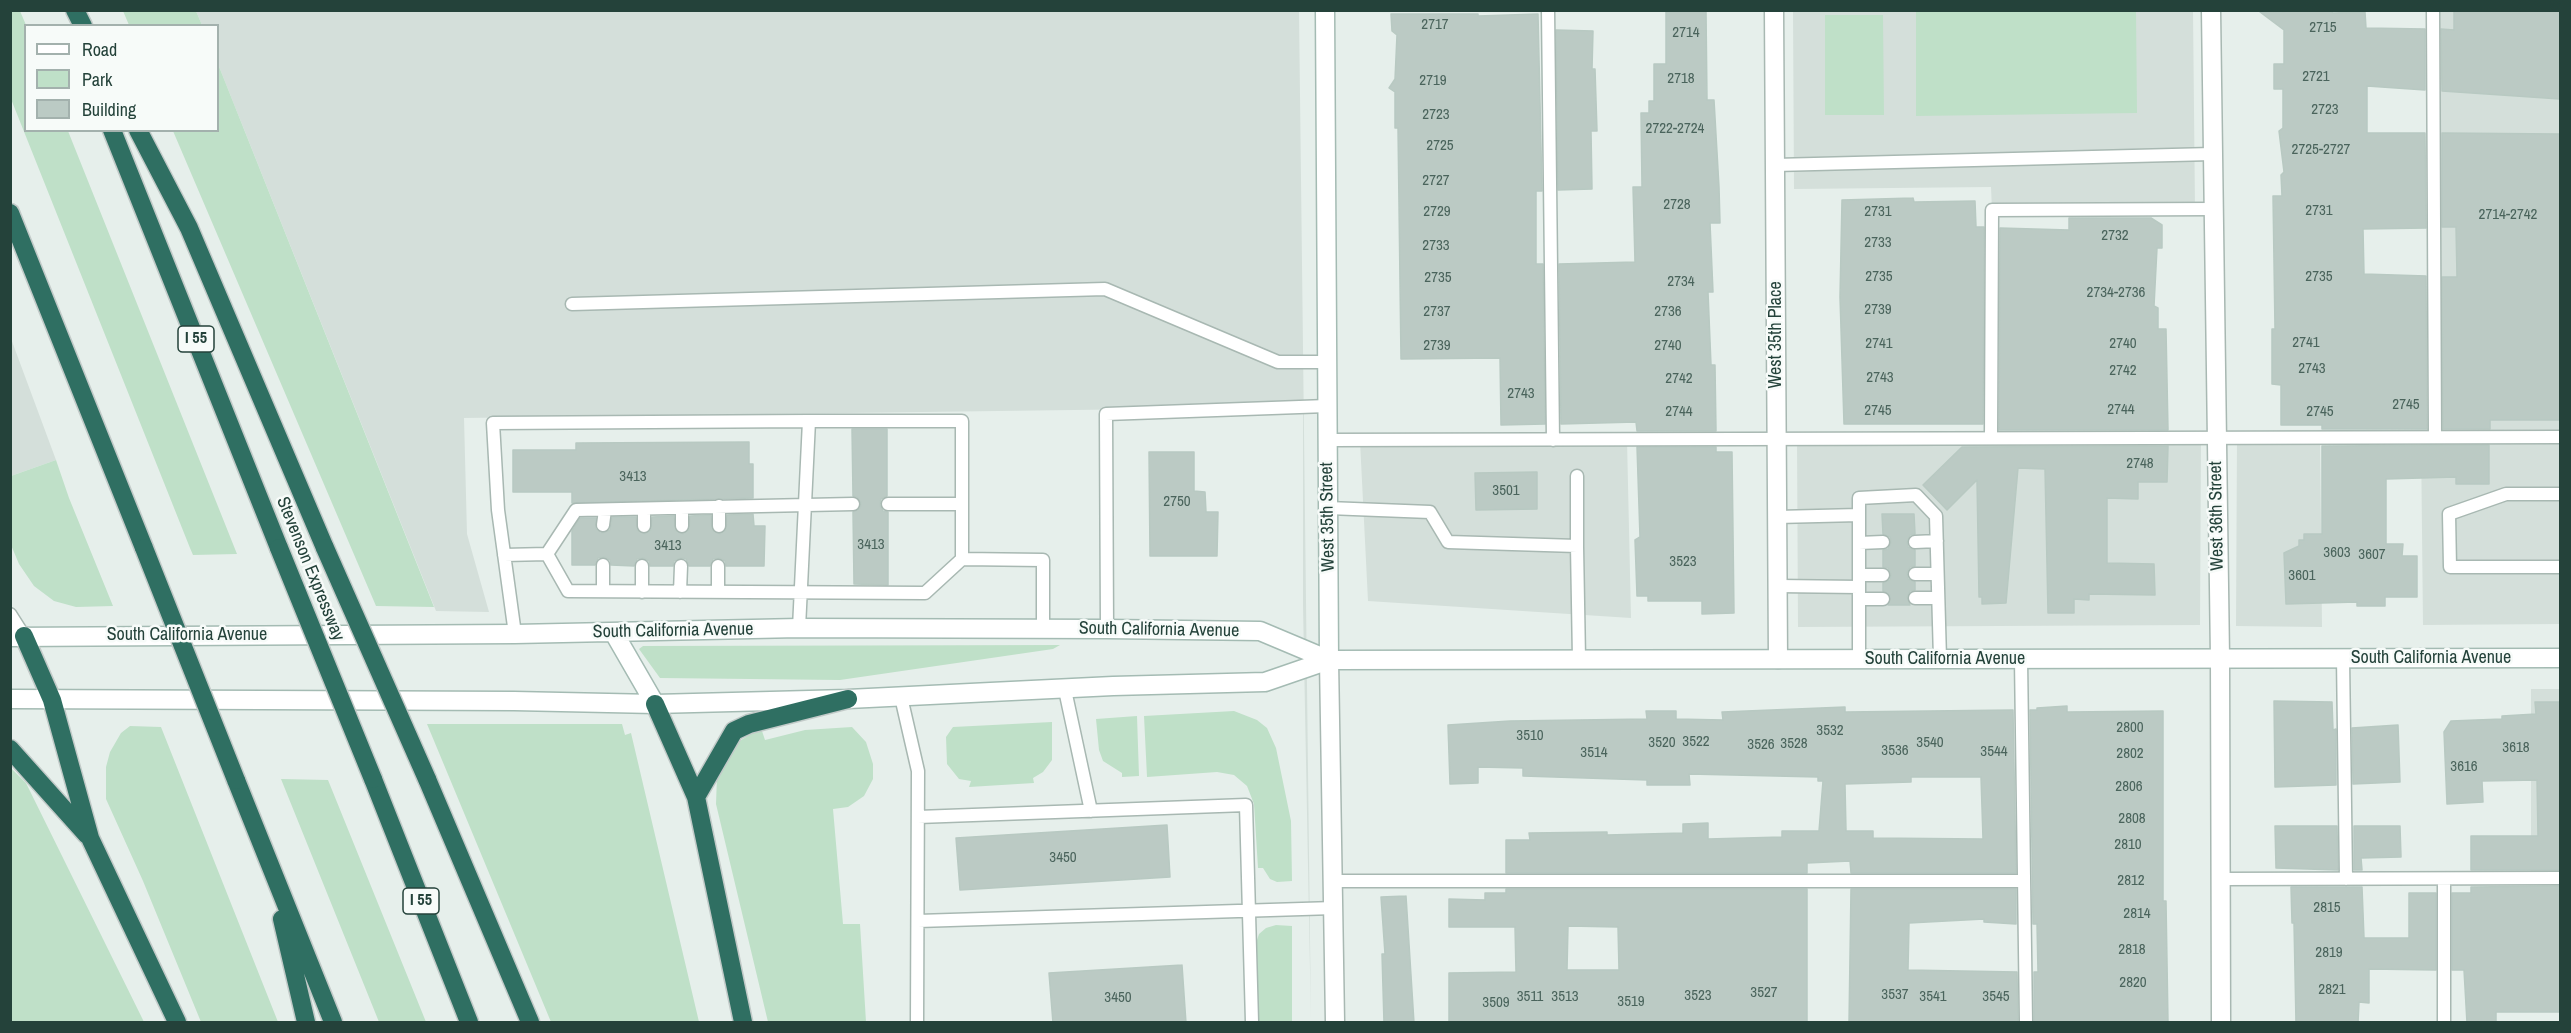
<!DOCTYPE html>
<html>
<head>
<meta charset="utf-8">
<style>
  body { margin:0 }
  #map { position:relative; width:2571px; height:1033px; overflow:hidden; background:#e6efeb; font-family:"Archivo Narrow",sans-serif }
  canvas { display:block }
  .frame { position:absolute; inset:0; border:12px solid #24423a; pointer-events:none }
  .legend { position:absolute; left:24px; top:24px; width:195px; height:108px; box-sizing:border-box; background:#f7fbf9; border:2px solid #a3b1ad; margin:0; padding:8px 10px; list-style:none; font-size:18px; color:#24423a }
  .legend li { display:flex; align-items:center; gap:12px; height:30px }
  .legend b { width:30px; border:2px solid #a3b1ad }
</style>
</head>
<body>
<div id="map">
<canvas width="2571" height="1033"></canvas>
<div class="frame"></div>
<ul class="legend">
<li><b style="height:8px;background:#fff"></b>Road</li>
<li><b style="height:16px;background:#bfe0c8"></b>Park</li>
<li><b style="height:16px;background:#bbcac4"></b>Building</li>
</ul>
</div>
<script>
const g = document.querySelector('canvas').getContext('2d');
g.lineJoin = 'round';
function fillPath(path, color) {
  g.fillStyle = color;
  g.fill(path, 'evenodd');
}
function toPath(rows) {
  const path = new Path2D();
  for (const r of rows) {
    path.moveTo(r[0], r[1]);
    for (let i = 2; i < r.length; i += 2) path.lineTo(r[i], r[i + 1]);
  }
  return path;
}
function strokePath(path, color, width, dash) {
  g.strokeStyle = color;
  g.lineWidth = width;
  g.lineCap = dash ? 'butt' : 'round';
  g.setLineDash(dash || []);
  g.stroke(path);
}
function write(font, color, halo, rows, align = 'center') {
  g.font = font + ' "Archivo Narrow",sans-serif';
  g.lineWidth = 5;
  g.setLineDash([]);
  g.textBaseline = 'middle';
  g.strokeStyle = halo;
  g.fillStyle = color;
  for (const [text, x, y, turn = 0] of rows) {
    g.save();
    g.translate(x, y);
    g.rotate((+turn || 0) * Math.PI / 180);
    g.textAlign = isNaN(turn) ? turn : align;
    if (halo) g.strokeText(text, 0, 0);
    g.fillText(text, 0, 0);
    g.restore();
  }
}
fillPath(toPath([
  [196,11,1299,11,1311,1022,1303,605,1303,407,464,418,467,534,489,612,436,611,218,64,218,26,202,25],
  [1793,11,2193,11,2195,209,1992,210,1991,187,1794,189],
  [2433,11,2560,11,2560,624,2423,625,2421,437,2435,437],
  [10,336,56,460,11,476,10,476],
  [2320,437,2322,627,2236,626,2237,438],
  [2201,438,2200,625,1798,627,1797,439],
  [1627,440,1631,618,1368,601,1360,441],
  [2531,689,2560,689,2560,878,2531,878]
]), '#d4dfda');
fillPath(toPath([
  [11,10,20,11,26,25,26,130,68,131,237,554,193,555,190,548,11,99],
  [123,11,196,11,202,25,129,25],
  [1916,11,2136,11,2137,113,1916,116],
  [1825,15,1883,15,1884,115,1825,115],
  [218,64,434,607,376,606,173,131,218,130],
  [56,460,69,498,113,606,76,607,54,601,34,586,19,564,11,545,11,476],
  [1060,645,1053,649,840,680,660,678,639,649,643,646],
  [1234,711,1257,720,1267,728,1276,748,1291,821,1292,881,1277,882,1270,879,1263,868,1258,868,1254,804,1247,786,1234,775,1217,772,1147,777,1144,716],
  [1137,716,1139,776,1122,777,1122,773,1103,761,1099,750,1096,719],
  [1052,722,1052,760,1043,772,1033,778,1034,783,969,787,971,781,959,779,947,764,946,737,953,727],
  [427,724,622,724,625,735,631,733,699,1022,551,1022],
  [130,726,161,727,278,1022,201,1022,143,881,106,799,106,767,110,752,121,733],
  [852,727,866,742,873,764,873,779,864,796,848,807,833,809,843,924,860,924,866,1022,768,1022,716,804,717,777,727,757,741,740,761,728,765,740,805,730],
  [11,768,26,783,144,1022,11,1022],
  [281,779,328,780,426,1022,379,1022],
  [1276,925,1292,926,1292,1022,1257,1022,1253,940,1257,940,1259,934,1266,928]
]), '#bfe0c8');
const building = toPath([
  [1666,10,1706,10,1707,100,1714,100,1719,187,1720,223,1710,223,1713,292,1708,292,1711,365,1715,365,1716,431,1637,431,1636,422,1561,424,1559,264,1635,262,1633,187,1642,187,1641,113,1649,113,1649,101,1654,101,1654,64,1666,64,1666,10],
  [2330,10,2333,13,2365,12,2366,28,2425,29,2425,90,2367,86,2367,133,2425,133,2426,228,2363,229,2364,274,2426,276,2427,429,2322,429,2322,425,2281,425,2281,385,2272,384,2272,329,2275,329,2273,196,2282,196,2281,175,2284,172,2279,131,2283,128,2283,89,2274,89,2274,64,2284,64,2284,30,2260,12,2330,10],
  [2454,10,2560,10,2560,99,2442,91,2441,29,2454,30,2454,10],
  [1391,14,1478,14,1478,16,1538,14,1542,191,1536,191,1536,264,1543,264,1545,424,1501,425,1500,358,1401,359,1398,128,1395,128,1395,92,1389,88,1395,79,1397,35,1392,31,1391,14],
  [1556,30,1593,31,1592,69,1595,69,1597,131,1591,131,1592,189,1558,190,1556,30],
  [2442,133,2560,134,2560,420,2490,420,2490,429,2443,429,2442,277,2457,277,2456,227,2442,227,2442,133],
  [1913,198,1914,202,1975,201,1976,227,1984,227,1983,424,1844,424,1840,297,1842,200,1913,198],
  [2069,218,2151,218,2162,225,2162,248,2157,248,2154,306,2158,308,2158,329,2166,329,2168,430,1999,430,2000,228,2069,230,2069,218],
  [852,429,887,429,887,496,881,499,880,505,883,511,888,512,888,585,854,584,853,512,860,508,861,503,857,497,853,496,852,429],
  [749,442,749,464,753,464,753,498,572,503,572,492,513,492,513,450,576,450,576,443,749,442],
  [2489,445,2489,484,2456,484,2456,477,2386,479,2386,544,2403,544,2402,556,2417,556,2417,597,2385,597,2385,606,2357,606,2357,602,2286,604,2284,553,2299,546,2299,540,2304,540,2304,534,2322,534,2322,446,2489,445],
  [2168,446,2167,482,2138,482,2138,499,2107,498,2107,563,2154,564,2155,595,2089,594,2089,600,2074,599,2074,613,2048,613,2045,469,2018,468,2006,603,1982,604,1982,597,1979,597,1977,480,1947,510,1923,485,1962,447,2168,446],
  [1637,447,1716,447,1716,452,1732,452,1734,613,1702,614,1702,601,1648,601,1648,596,1637,596,1635,540,1640,537,1637,447],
  [1149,452,1194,452,1194,491,1205,492,1206,512,1218,512,1217,556,1150,556,1149,452],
  [1537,472,1537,509,1476,510,1475,473,1537,472],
  [753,514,754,526,765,526,764,566,726,566,725,561,719,558,713,559,710,566,689,566,686,559,681,558,674,561,673,566,650,566,649,561,643,558,637,559,634,566,611,565,610,560,604,557,598,558,595,565,572,565,572,531,580,518,596,518,596,529,602,533,610,530,612,517,636,517,637,530,645,534,651,530,652,517,674,516,675,530,683,534,689,530,690,516,711,515,712,530,720,534,726,530,727,515,753,514],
  [1882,514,1914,514,1915,534,1910,535,1907,542,1908,547,1915,550,1915,566,1910,567,1907,573,1908,579,1915,582,1915,590,1910,591,1907,597,1910,605,1888,605,1890,595,1883,591,1883,583,1890,580,1891,574,1888,568,1883,567,1883,550,1888,549,1891,542,1890,537,1883,534,1882,514],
  [2274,701,2332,702,2333,730,2336,729,2336,785,2275,787,2274,701],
  [2535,702,2560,702,2560,870,2471,870,2471,836,2538,836,2537,780,2482,781,2483,802,2447,804,2444,732,2451,721,2502,719,2502,716,2536,714,2535,702],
  [2067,706,2067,712,2163,711,2163,901,2166,901,2168,1023,2034,1023,2034,972,2038,972,2037,924,2033,924,2030,710,2037,710,2037,708,2067,706],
  [1845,707,1845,712,2013,710,2016,873,1851,873,1850,861,1807,863,1807,873,1506,873,1506,840,1530,840,1529,833,1607,832,1607,835,1683,833,1683,824,1708,823,1708,839,1782,837,1782,831,1819,831,1823,781,1818,781,1818,777,1689,774,1690,785,1647,785,1647,780,1523,776,1523,768,1478,767,1478,783,1450,784,1448,725,1510,721,1647,719,1646,711,1676,711,1676,719,1723,720,1722,712,1845,707],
  [1911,777,1981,777,1983,839,1873,838,1873,831,1846,831,1845,784,1911,782,1911,777],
  [2398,725,2400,782,2353,784,2352,728,2398,725],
  [1167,825,1170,877,960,890,956,838,1167,825],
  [2275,826,2337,826,2338,870,2276,868,2275,826],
  [2354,826,2400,826,2401,857,2361,858,2362,870,2354,870,2354,826],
  [2560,886,2560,1012,2496,1012,2496,1023,2467,1023,2464,970,2452,970,2452,893,2471,893,2471,887,2560,886],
  [2291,887,2362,887,2364,938,2409,938,2409,893,2436,893,2436,970,2369,969,2369,1003,2359,1002,2358,1023,2296,1023,2294,923,2292,923,2291,887],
  [1506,889,1807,889,1807,1023,1449,1023,1449,973,1516,972,1515,927,1449,927,1449,899,1485,900,1485,893,1506,893,1506,889],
  [1568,926,1618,927,1619,970,1567,970,1568,926],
  [1851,889,2016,889,2016,924,1984,922,1984,919,1909,923,1908,970,2017,972,2018,1023,1849,1023,1851,889],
  [1406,896,1414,1023,1384,1023,1382,954,1385,954,1381,897,1406,896],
  [1182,965,1186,1023,1053,1023,1049,973,1182,965]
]);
fillPath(building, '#bbcac4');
strokePath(building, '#b8c9c2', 1.5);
const service = toPath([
  [1548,10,1553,440],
  [2433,10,2435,437],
  [1775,165,2212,154],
  [572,304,1105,289,1278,362,1327,362],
  [809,421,962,421,962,559,1043,560,1043,629],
  [1991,438,1992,210,2214,209],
  [1328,440,2560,437],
  [1577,476,1577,546],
  [2560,494,2506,494,2449,514,2450,567,2560,567],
  [888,504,962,504],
  [1328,508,1430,512,1448,542,1577,546,1579,659],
  [644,509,644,526],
  [1777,517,1859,515],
  [603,525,605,510],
  [682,526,682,508],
  [719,526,719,506],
  [1915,542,1937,541],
  [1859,543,1883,542],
  [547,554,568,591,925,593,962,559],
  [504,555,547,554,576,510,853,504],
  [1915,574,1937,574],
  [1859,575,1883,575],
  [1778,586,1859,587],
  [603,591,603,565],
  [642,592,642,566],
  [680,592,681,566],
  [718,592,718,566],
  [1915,598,1938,598],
  [1859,599,1883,599],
  [10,614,24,636],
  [1107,629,1106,414,1327,406],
  [515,634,498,510,493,423,809,421,799,628],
  [2343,658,2346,879],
  [1859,659,1859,498,1916,495,1936,516,1940,659],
  [2021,659,2026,1022],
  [1065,690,1091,811],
  [901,697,918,771,917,1022],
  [918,817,1246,805,1252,1022],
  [2221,879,2560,878],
  [2444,879,2444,1022],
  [1333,881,2024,881],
  [918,921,1334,908]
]);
const minor = toPath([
  [1774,10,1778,659],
  [2211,10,2220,658,2221,1022],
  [1329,660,1335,1022]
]);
const secondary = toPath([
  [1325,10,1329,660],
  [614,633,655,704],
  [10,637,515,634,799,628,1107,629,1260,631,1329,660],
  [10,699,514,701,655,704,848,699,1113,686,1265,682,1329,660,2560,658]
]);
const motorway = toPath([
  [75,10,83,26],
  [112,130,279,548],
  [138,130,189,228,325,548],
  [10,213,144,548],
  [24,636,52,700,90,838,177,1022],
  [655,704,696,797,743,1022],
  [10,749,87,835],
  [373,779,469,1022],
  [427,779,530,1022],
  [236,780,333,1022],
  [696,797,734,731,749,724,848,699],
  [282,919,306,1022]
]);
strokePath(service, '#a8b8b2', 15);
strokePath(minor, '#a8b8b2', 21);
strokePath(secondary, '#a4bbb3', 21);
strokePath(motorway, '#c2cac8', 21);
strokePath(service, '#fff', 12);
strokePath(minor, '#fff', 18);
strokePath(secondary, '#fff', 18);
strokePath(motorway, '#2f6f62', 18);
const motorwayBridge = toPath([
  [144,548,236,780],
  [279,548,373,779],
  [325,548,427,779]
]);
strokePath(motorwayBridge, '#c2cac8', 21, []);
strokePath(motorwayBridge, '#2f6f62', 18);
write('15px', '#4a645c', null, [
  ["2717",1435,25],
  ["2715",2323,28],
  ["2714",1686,33],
  ["2721",2316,77],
  ["2718",1681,79],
  ["2719",1433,81],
  ["2723",2325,110],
  ["2723",1436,115],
  ["2722-2724",1675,129],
  ["2725",1440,146],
  ["2725-2727",2321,150],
  ["2727",1436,181],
  ["2728",1677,205],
  ["2731",2319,211],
  ["2729",1437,212],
  ["2731",1878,212],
  ["2714-2742",2508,215],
  ["2732",2115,236],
  ["2733",1878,243],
  ["2733",1436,246],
  ["2735",1879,277],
  ["2735",2319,277],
  ["2735",1438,278],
  ["2734",1681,282],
  ["2734-2736",2116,293],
  ["2739",1878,310],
  ["2737",1437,312],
  ["2736",1668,312],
  ["2741",2306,343],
  ["2741",1879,344],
  ["2740",2123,344],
  ["2739",1437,346],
  ["2740",1668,346],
  ["2743",2312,369],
  ["2742",2123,371],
  ["2743",1880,378],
  ["2742",1679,379],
  ["2743",1521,394],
  ["2745",2406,405],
  ["2744",2121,410],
  ["2745",1878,411],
  ["2744",1679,412],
  ["2745",2320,412],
  ["2748",2140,464],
  ["3413",633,477],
  ["3501",1506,491],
  ["2750",1177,502],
  ["3413",871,545],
  ["3413",668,546],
  ["3603",2337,553],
  ["3607",2372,555],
  ["3523",1683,562],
  ["3601",2302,576],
  ["2800",2130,728],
  ["3532",1830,731],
  ["3510",1530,736],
  ["3522",1696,742],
  ["3520",1662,743],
  ["3540",1930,743],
  ["3528",1794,744],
  ["3526",1761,745],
  ["3618",2516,748],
  ["3536",1895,751],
  ["3544",1994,752],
  ["3514",1594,753],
  ["2802",2130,754],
  ["3616",2464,767],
  ["2806",2129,787],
  ["2808",2132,819],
  ["2810",2128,845],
  ["3450",1063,858],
  ["2812",2131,881],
  ["2815",2327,908],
  ["2814",2137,914],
  ["2818",2132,950],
  ["2819",2329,953],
  ["2820",2133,983],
  ["2821",2332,990],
  ["3527",1764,993],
  ["3537",1895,995],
  ["3523",1698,996],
  ["3511",1530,997],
  ["3513",1565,997],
  ["3541",1933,997],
  ["3545",1996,997],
  ["3450",1118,998],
  ["3519",1631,1002],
  ["3509",1496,1003]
]);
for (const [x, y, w] of [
  [196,339,36],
  [421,901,36]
]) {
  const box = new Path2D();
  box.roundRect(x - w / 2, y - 13, w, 26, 4.5);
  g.fillStyle = '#f7fbf9';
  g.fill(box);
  strokePath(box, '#24423a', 1.5);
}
write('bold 16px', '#24423a', null, [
  ["I 55",196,339],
  ["I 55",421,901]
]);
write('18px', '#24423a', '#f7fbf9', [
  ["West 35th Place",1776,335,-90],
  ["West 36th Street",2217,516,-91],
  ["West 35th Street",1328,517,-91],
  ["Stevenson Expressway",310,569,68],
  ["South California Avenue",1159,630,1],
  ["South California Avenue",673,631,-1],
  ["South California Avenue",187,635],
  ["South California Avenue",2431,658],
  ["South California Avenue",1945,659]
]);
</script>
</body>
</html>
